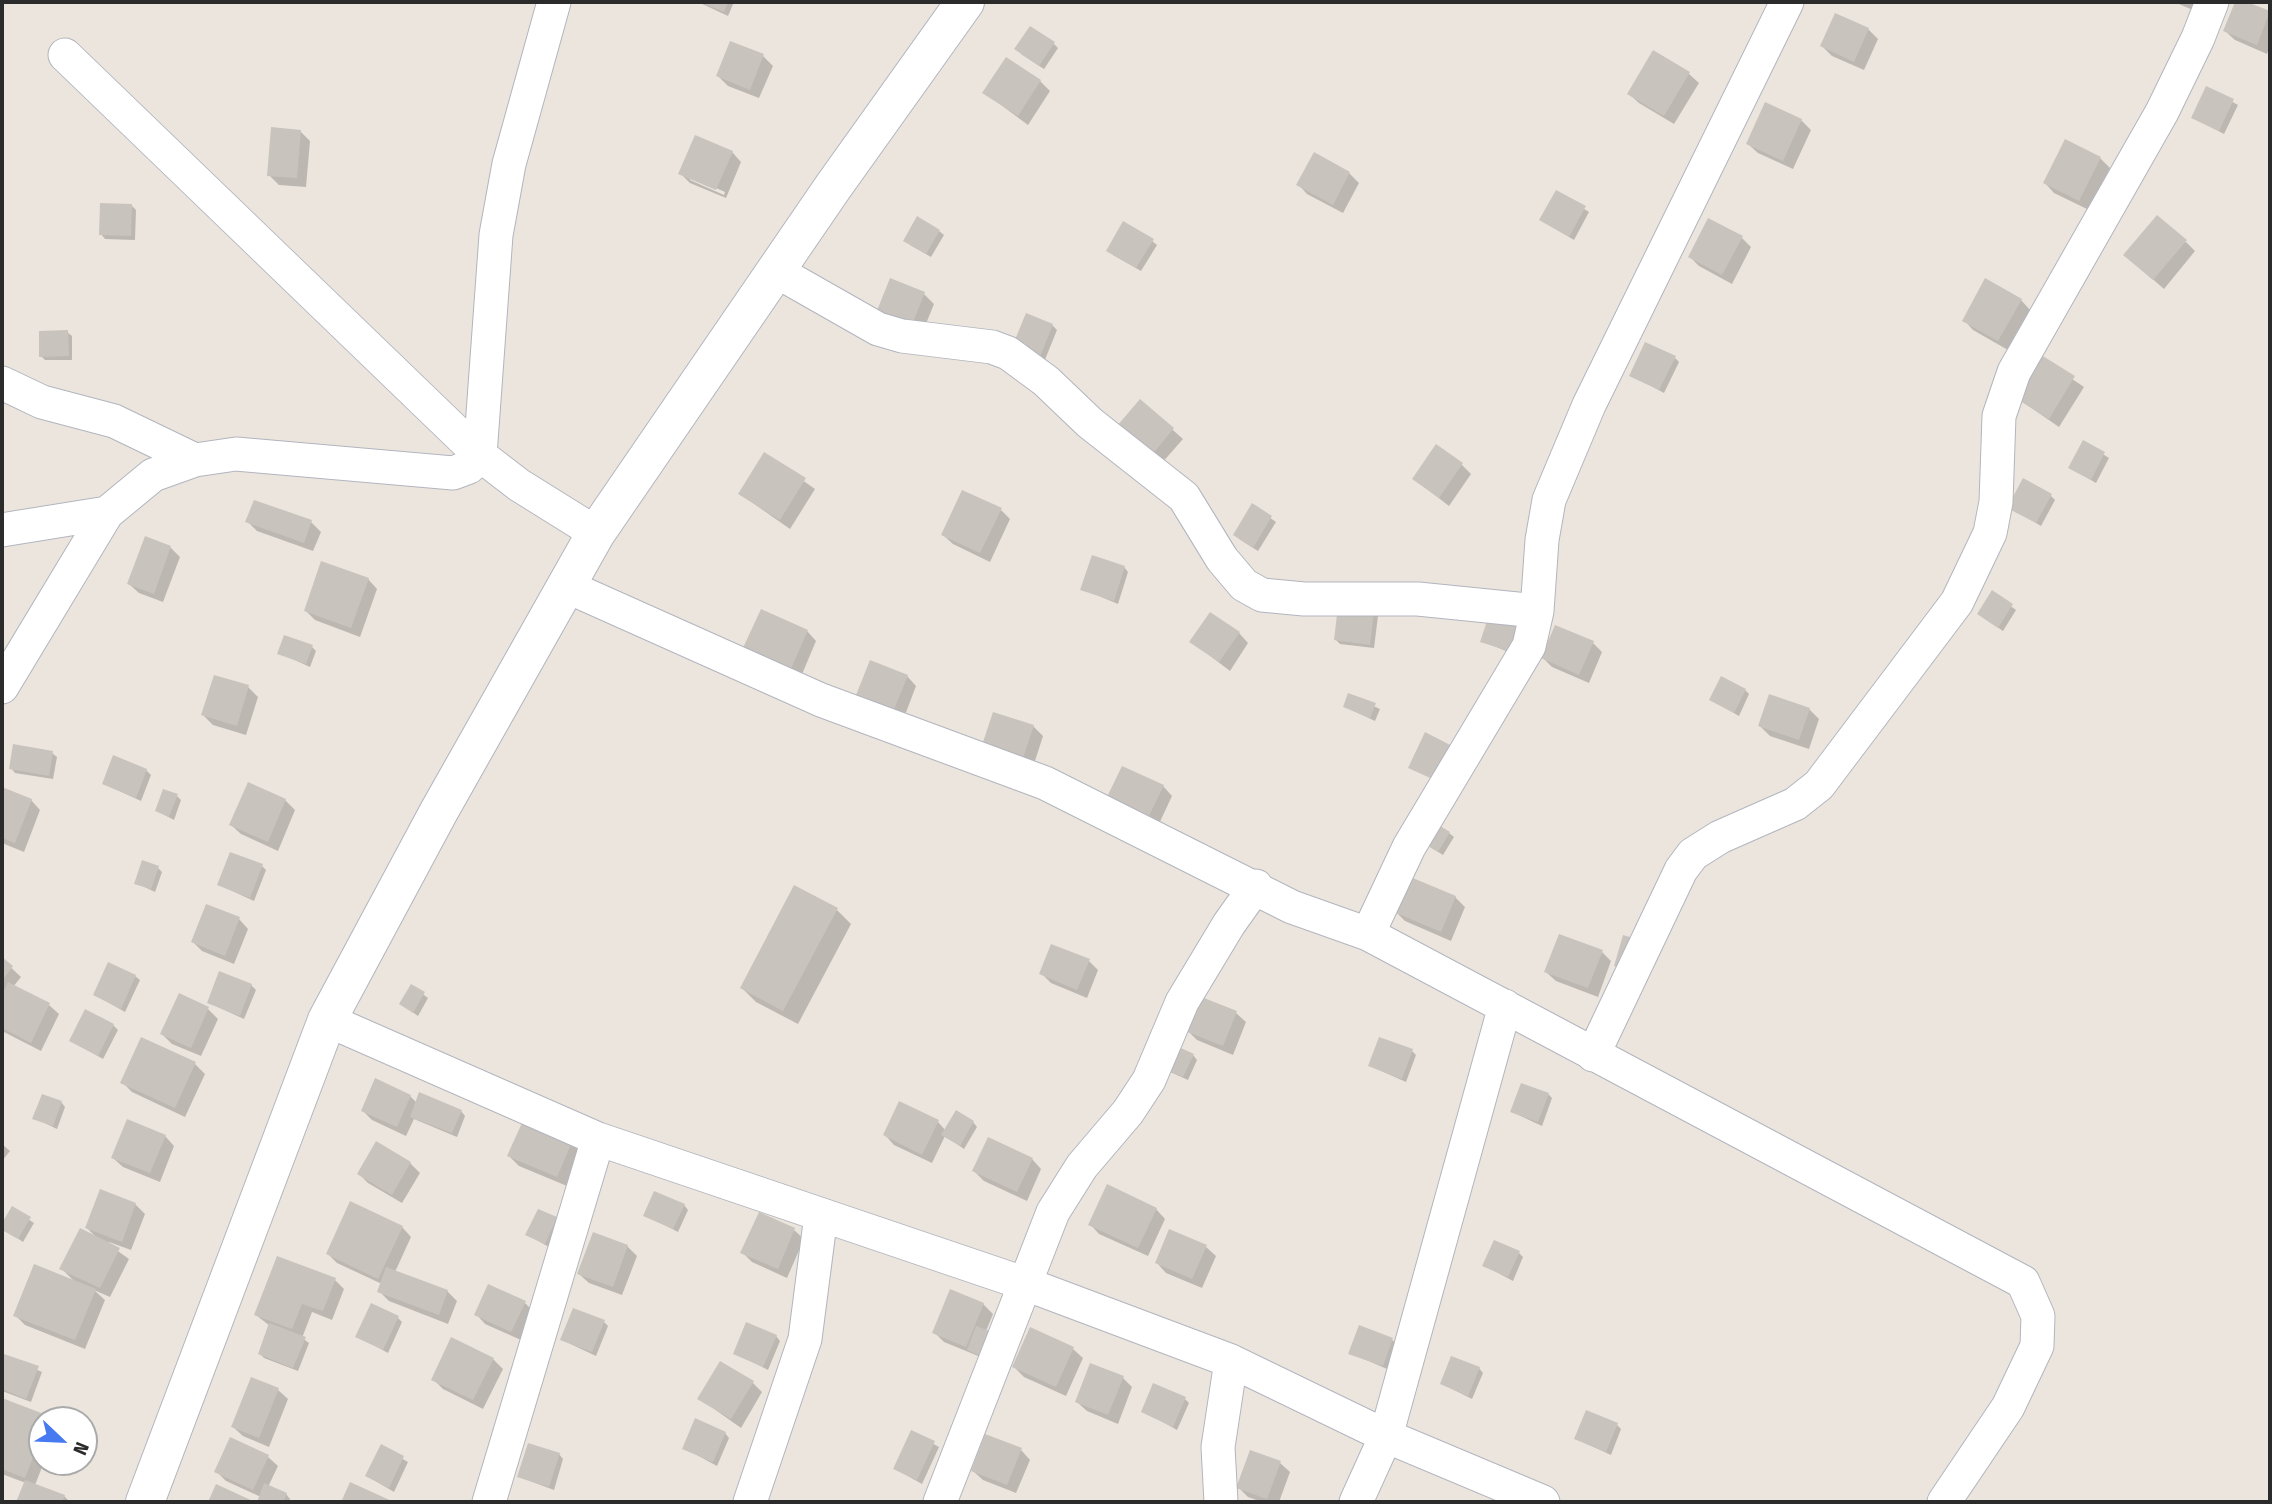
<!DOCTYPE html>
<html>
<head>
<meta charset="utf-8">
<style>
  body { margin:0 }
  #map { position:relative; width:2272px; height:1504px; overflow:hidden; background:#ece5de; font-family:"Fira Sans Condensed",sans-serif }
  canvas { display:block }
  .frame { position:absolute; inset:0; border:4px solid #2b2b2b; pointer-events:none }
  .north { position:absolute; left:28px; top:1406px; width:70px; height:70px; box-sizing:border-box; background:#fff; border:2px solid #aaa; border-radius:50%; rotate:113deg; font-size:19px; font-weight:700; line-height:28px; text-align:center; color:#2b2b2b }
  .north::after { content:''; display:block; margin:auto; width:24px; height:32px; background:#4779f0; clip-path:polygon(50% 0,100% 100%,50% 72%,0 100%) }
</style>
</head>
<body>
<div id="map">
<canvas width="2272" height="1504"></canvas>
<div class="frame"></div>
<div class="north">N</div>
</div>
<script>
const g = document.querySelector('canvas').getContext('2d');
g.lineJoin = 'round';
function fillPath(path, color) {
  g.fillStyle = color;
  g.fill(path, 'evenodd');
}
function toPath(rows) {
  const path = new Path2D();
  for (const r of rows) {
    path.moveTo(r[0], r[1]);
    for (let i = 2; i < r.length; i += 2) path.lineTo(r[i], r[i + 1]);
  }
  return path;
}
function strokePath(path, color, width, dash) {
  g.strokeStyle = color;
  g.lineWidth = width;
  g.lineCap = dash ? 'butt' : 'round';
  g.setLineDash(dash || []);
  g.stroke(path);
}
fillPath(toPath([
  [698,2,734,2,728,16],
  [2174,2,2197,2,2193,10],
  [2237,2,2270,13,2270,46,2267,54,2235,40,2225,31],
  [1868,29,1878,39,1864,70,1832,56,1822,46],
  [1054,44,1058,48,1044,69,1021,54],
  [1654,52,1689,74,1699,83,1674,124,1639,103,1629,94],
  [763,56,773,66,759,98,728,86,718,76],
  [1040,81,1050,91,1028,125,985,93],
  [2207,88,2238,105,2224,134,2193,118],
  [1801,120,1811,130,1793,169,1758,153,1748,144],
  [300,131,310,141,306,187,279,185,269,175],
  [732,152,741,162,726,198,690,183,680,173],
  [690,176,725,192,724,195,690,180],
  [1314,154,1349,173,1359,183,1343,213,1307,194,1298,184],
  [2100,158,2110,168,2089,210,2054,193,2045,183],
  [1557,192,1589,212,1574,240,1541,220],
  [132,206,136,210,135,240,105,239,101,234],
  [939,231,944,235,931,257,910,245],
  [1742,238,1751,247,1732,284,1699,266,1690,257],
  [1152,241,1157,245,1141,271,1113,255],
  [2186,242,2195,251,2164,289,2125,255],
  [891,280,924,294,934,304,921,336],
  [2021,300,2030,310,2008,350,1973,330,1964,320],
  [1052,325,1057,330,1044,362,1018,351],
  [67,332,72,336,72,360,45,360,41,356],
  [2038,356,2084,387,2059,427,2014,396],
  [1675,358,1679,362,1664,393,1631,375],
  [1140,401,1183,439,1161,464,1129,436],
  [2084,442,2109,458,2096,483,2070,468],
  [765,454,815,489,790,529,740,494],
  [1461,464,1471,474,1449,506,1414,479],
  [2051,496,2055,500,2041,526,2009,507],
  [1252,505,1276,522,1258,551,1239,539],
  [1001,510,1010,519,990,562,953,544,943,535],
  [247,521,311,522,321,532,313,551,257,531],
  [146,538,171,548,180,557,163,602,139,593,129,584],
  [1124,567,1128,572,1118,604,1082,589],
  [368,579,377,589,360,637,315,620,306,611],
  [1993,593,2016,610,2003,631,1984,618],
  [1374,612,1378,616,1374,648,1340,644,1336,640],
  [1517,627,1513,654,1482,641],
  [807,631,816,641,800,679,754,660],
  [1239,633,1248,643,1230,671,1192,642],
  [1593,643,1602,652,1589,683,1552,667,1543,658],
  [312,647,316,651,310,667,279,653],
  [907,676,916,686,902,723,866,709],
  [248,687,258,697,246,735,213,725,203,715],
  [1745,690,1749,694,1739,716,1711,700],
  [1349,695,1380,709,1375,721,1345,707],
  [1809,709,1819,719,1809,749,1770,736,1760,726],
  [1033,726,1043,736,1033,767,984,745],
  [52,753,57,757,53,779,15,773,11,768],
  [146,770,151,775,141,801,104,784],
  [1163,786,1172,796,1158,826,1118,808],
  [2,789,31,800,40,810,24,852,2,843],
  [177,796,181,800,174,820,157,811],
  [285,800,295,810,278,851,241,834,231,825],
  [1449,833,1454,837,1443,855,1427,845],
  [262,866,266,870,254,901,219,885],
  [158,868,162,872,155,892,136,883],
  [1455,897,1465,907,1451,941,1405,921,1396,912],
  [837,910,851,924,798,1024,756,1002,742,988],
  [239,919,248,929,234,964,202,951,193,942],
  [1602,952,1611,961,1598,997,1556,981,1546,972],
  [2,959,21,977,13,987,49,1005,59,1014,41,1051,2,1031],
  [1089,961,1098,970,1087,998,1051,983,1041,973],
  [135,976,140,980,125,1012,95,995],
  [251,985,256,990,244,1019,209,1003],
  [412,986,428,998,418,1016,401,1004],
  [180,996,208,1009,218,1019,201,1056,172,1044,162,1034],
  [1236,1013,1246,1022,1233,1055,1197,1040,1187,1030],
  [113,1025,118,1030,103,1059,71,1041],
  [142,1039,195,1064,205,1074,185,1117,132,1092,122,1082],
  [1412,1051,1416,1055,1406,1082,1370,1066],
  [1193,1055,1197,1060,1188,1080,1168,1071],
  [1548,1094,1552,1098,1542,1126,1512,1112],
  [410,1096,417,1103,461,1111,465,1116,457,1137,414,1119,406,1136,372,1120,363,1111],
  [61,1102,65,1107,57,1129,34,1118],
  [938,1122,946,1131,973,1122,977,1127,964,1149,945,1136,932,1163,894,1145,885,1135],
  [165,1136,174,1146,160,1182,123,1167,113,1158],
  [574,1137,584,1146,567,1186,519,1166,509,1156],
  [2,1144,10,1151,2,1161],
  [1032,1159,1041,1169,1027,1201,984,1181,974,1171],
  [410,1163,420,1173,402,1203,368,1183,359,1174],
  [135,1204,145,1214,131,1250,109,1242,108,1244,129,1259,110,1297,94,1290,105,1300,85,1349,25,1325,15,1315,76,1283,61,1268,98,1239,87,1228],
  [684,1205,688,1210,678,1232,645,1215],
  [12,1209,34,1223,23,1242,2,1228],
  [1156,1209,1165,1219,1148,1256,1099,1234,1090,1224],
  [539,1211,561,1223,549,1247,527,1235],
  [759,1214,794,1230,804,1239,787,1278,752,1262,742,1252],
  [402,1227,411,1237,395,1272,447,1291,457,1301,448,1324,389,1301,379,1291,382,1284,337,1263,328,1254],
  [1170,1231,1206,1247,1216,1256,1202,1288,1166,1273,1157,1263],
  [627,1246,637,1256,622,1295,589,1283,579,1274],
  [1519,1253,1523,1257,1513,1281,1485,1266],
  [335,1280,344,1289,332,1320,312,1312,302,1338,309,1343,298,1371,264,1358,260,1354,270,1326,256,1315],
  [524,1302,534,1312,521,1340,485,1324,476,1314],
  [983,1304,993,1314,986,1331,988,1360,944,1342,934,1332],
  [398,1318,402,1322,388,1353,357,1336],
  [604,1322,608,1326,596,1356,562,1340],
  [1031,1330,1073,1349,1083,1358,1066,1396,1024,1377,1014,1367],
  [776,1336,780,1341,768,1370,735,1353],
  [1392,1340,1397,1344,1387,1369,1350,1353],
  [5,1356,42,1372,31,1402,2,1391,2,1365],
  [493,1359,503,1369,483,1409,443,1389,433,1379],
  [1479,1368,1483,1373,1472,1399,1442,1384],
  [1123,1378,1132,1387,1118,1424,1087,1411,1077,1402],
  [752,1382,762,1392,741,1428,700,1399],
  [278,1390,288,1399,269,1447,243,1436,233,1427],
  [1185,1399,1189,1403,1177,1430,1143,1411],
  [2,1400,50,1420,42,1420,44,1462,35,1485,64,1496,70,1502,18,1502,26,1483,2,1474],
  [1617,1425,1621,1429,1611,1455,1576,1439],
  [912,1432,939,1447,922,1484,895,1469],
  [725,1433,729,1438,717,1466,684,1448],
  [381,1447,408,1462,394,1492,367,1476],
  [1021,1450,1030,1460,1016,1493,983,1480,973,1471],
  [559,1454,563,1459,554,1490,519,1477],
  [268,1457,278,1466,268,1487,286,1494,290,1499,289,1502,260,1502,261,1497,226,1481,216,1471],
  [1280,1463,1290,1472,1279,1502,1262,1502,1248,1497,1238,1487]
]), '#0003');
fillPath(toPath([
  [700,2,728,2,724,12],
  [2235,2,2247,2,2270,11,2257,45,2223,31],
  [1835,13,1869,28,1854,62,1820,46],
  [1030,26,1055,42,1039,66,1014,49],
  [730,41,764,54,750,90,716,76],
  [1653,50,1690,72,1664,116,1627,94],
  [1006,57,1041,80,1018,116,982,93],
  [2206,86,2234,99,2219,131,2191,118],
  [1765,102,1802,119,1783,161,1746,144],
  [271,127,301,130,297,178,267,176],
  [695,135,733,151,716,190,678,174],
  [2065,139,2101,157,2079,201,2043,183],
  [1314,152,1350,172,1333,205,1296,185],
  [1556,190,1586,206,1569,237,1539,220],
  [100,203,132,204,131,236,99,235],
  [2157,215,2187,240,2153,280,2123,255],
  [917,216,940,230,926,254,903,241],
  [1708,218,1743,236,1722,275,1688,257],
  [1123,221,1154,239,1136,268,1106,251],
  [890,278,925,292,911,327,876,313],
  [1985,278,2022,299,1998,341,1962,321],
  [1026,313,1053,324,1039,359,1012,347],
  [68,330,69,356,39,357,39,331],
  [1645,342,1676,356,1659,390,1629,376],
  [2038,353,2075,376,2049,419,2012,396],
  [1140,399,1174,428,1151,456,1117,426],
  [2083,440,2105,452,2091,480,2068,468],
  [1436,444,1463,463,1439,498,1412,479],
  [764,452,806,478,780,520,738,494],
  [2023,478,2052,494,2036,523,2007,508],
  [962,490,1002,508,980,553,941,535],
  [254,500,312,520,304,543,245,522],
  [1252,503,1272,516,1253,548,1233,535],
  [145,536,171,546,154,594,127,584],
  [1092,555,1125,566,1114,601,1080,590],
  [321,561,369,578,351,628,304,611],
  [1992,590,2013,604,1998,628,1977,614],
  [1338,606,1374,610,1370,645,1334,640],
  [761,609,808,630,790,671,742,650],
  [1210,612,1240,632,1219,662,1189,642],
  [1489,615,1518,625,1509,651,1480,642],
  [1555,625,1594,641,1579,675,1541,658],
  [284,635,313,645,306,664,277,654],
  [870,660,908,675,892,714,854,700],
  [214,675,249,685,237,726,201,715],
  [1721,676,1746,689,1734,713,1709,700],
  [1348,693,1376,703,1370,718,1343,707],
  [1769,694,1810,708,1799,740,1758,726],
  [993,712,1034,725,1023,758,982,745],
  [1425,732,1454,747,1437,781,1408,768],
  [13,744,53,751,49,776,9,769],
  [113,755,147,769,136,798,102,784],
  [1122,766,1164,785,1148,818,1106,799],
  [248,782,286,799,268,842,229,825],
  [2,787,32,799,15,843,2,838],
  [163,789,178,794,169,817,155,811],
  [1432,821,1450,832,1438,852,1420,841],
  [230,852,263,864,250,898,217,885],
  [142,860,159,866,151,889,134,884],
  [1408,876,1456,896,1441,932,1394,912],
  [794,885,838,908,783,1011,740,988],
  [206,904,240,917,225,956,191,942],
  [1559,934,1603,950,1588,988,1544,972],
  [1623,935,1647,942,1638,973,1614,966],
  [1051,944,1090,959,1077,990,1039,974],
  [2,957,13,966,2,981],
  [108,962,136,975,121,1009,93,995],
  [219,971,252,984,240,1016,207,1003],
  [8,982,50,1003,31,1043,2,1028,2,995],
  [411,984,425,992,413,1013,399,1004],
  [179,993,209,1007,191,1048,160,1034],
  [1199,996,1237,1011,1223,1046,1185,1031],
  [85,1009,114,1024,98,1056,69,1041],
  [141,1037,196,1062,175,1108,120,1083],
  [1379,1037,1413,1049,1402,1079,1368,1066],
  [1172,1044,1194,1054,1183,1077,1161,1067],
  [375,1078,411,1095,397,1127,361,1111],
  [1521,1083,1549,1093,1538,1122,1510,1112],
  [419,1092,462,1110,452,1133,410,1117],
  [42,1094,62,1101,53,1126,32,1119],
  [899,1101,939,1120,922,1155,883,1135],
  [956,1110,974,1121,960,1146,941,1135],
  [526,1114,575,1135,557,1177,507,1156],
  [127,1119,166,1135,150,1173,111,1158],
  [988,1137,1033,1158,1017,1192,972,1171],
  [376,1141,411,1162,392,1195,357,1174],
  [1107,1184,1157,1208,1138,1248,1088,1225],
  [100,1189,136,1203,122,1242,85,1228],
  [654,1191,685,1204,673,1229,643,1216],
  [350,1201,403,1226,378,1279,326,1254],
  [12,1206,31,1217,18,1239,2,1230,2,1223],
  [538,1209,557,1217,545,1244,525,1235],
  [759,1212,795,1228,778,1269,740,1253],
  [80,1228,120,1248,100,1288,59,1269],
  [1169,1229,1207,1245,1192,1279,1155,1263],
  [593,1232,628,1245,613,1287,577,1274],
  [1494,1240,1520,1251,1508,1277,1482,1266],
  [277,1256,336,1278,323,1311,302,1304,292,1329,254,1315],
  [34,1264,96,1289,75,1340,13,1316],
  [386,1267,448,1290,439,1315,377,1292],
  [488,1284,526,1301,511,1332,474,1315],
  [950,1289,984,1303,966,1347,932,1333],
  [371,1303,399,1316,383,1350,355,1337],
  [573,1308,605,1320,592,1352,560,1340],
  [746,1322,777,1335,763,1367,733,1354],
  [269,1323,306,1337,293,1368,258,1354],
  [1359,1325,1393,1338,1383,1366,1348,1354],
  [976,1326,993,1332,983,1357,967,1350],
  [1030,1327,1074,1347,1056,1387,1012,1367],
  [451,1337,494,1358,473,1400,431,1380],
  [4,1354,39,1366,26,1399,2,1389],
  [1451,1356,1480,1367,1468,1396,1440,1384],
  [720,1361,754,1381,731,1419,697,1399],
  [1090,1363,1124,1376,1108,1415,1075,1402],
  [251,1377,279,1388,259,1438,231,1427],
  [1153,1383,1186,1397,1173,1427,1141,1412],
  [2,1398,49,1416,47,1420,42,1420,42,1434,25,1478,2,1469],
  [1586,1410,1618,1423,1606,1452,1574,1439],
  [695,1418,726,1432,713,1462,682,1449],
  [911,1430,935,1441,917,1480,893,1469],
  [985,1434,1022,1448,1007,1485,971,1471],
  [230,1437,269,1455,253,1490,214,1472],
  [528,1443,560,1453,549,1487,517,1477],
  [381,1444,404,1456,389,1488,365,1476],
  [1250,1450,1281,1461,1267,1499,1236,1488],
  [25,1480,65,1495,62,1502,16,1502],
  [350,1482,394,1502,341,1502],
  [264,1483,287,1493,283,1502,257,1502],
  [216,1484,255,1502,208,1502]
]), '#c8c3bd');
const minor = toPath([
  [65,55,480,455,519,485,596,533],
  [776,271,878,329,902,336,992,347,1008,353,1046,381,1090,423,1184,497,1222,559,1244,585,1262,595,1304,599,1418,599,1537,611],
  [2,383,42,402,114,421,195,460],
  [2,530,107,513],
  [566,586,821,700,1045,783,1292,907,1368,934,2023,1282,2038,1316,2037,1346,2008,1407,1944,1502],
  [2,687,107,513,153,475,195,460,236,454,453,473,469,467,480,455,496,235,509,164,554,2],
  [1368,934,1409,847,1529,646,1537,611,1542,540,1549,500,1589,405,1787,2],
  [327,1020,598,1139,1026,1284,1231,1361,1386,1436,1543,1502],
  [1593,1055,1681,870,1693,854,1720,837,1795,804,1819,785,1957,602,1990,533,1996,502,1999,416,2014,372,2162,112,2198,38,2212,2],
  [489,1502,598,1139],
  [750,1502,805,1339,821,1215],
  [940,1502,1053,1212,1082,1166,1128,1112,1149,1080,1182,1002,1229,924,1256,886],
  [1221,1502,1218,1447,1231,1361],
  [1356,1502,1386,1436,1505,1006]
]);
const secondary = toPath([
  [145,1502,327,1020,438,813,596,533,833,187,965,2]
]);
strokePath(minor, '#b2b5be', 35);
strokePath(secondary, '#b2b5be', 40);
strokePath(minor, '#fff', 33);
strokePath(secondary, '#fff', 38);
</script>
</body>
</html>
